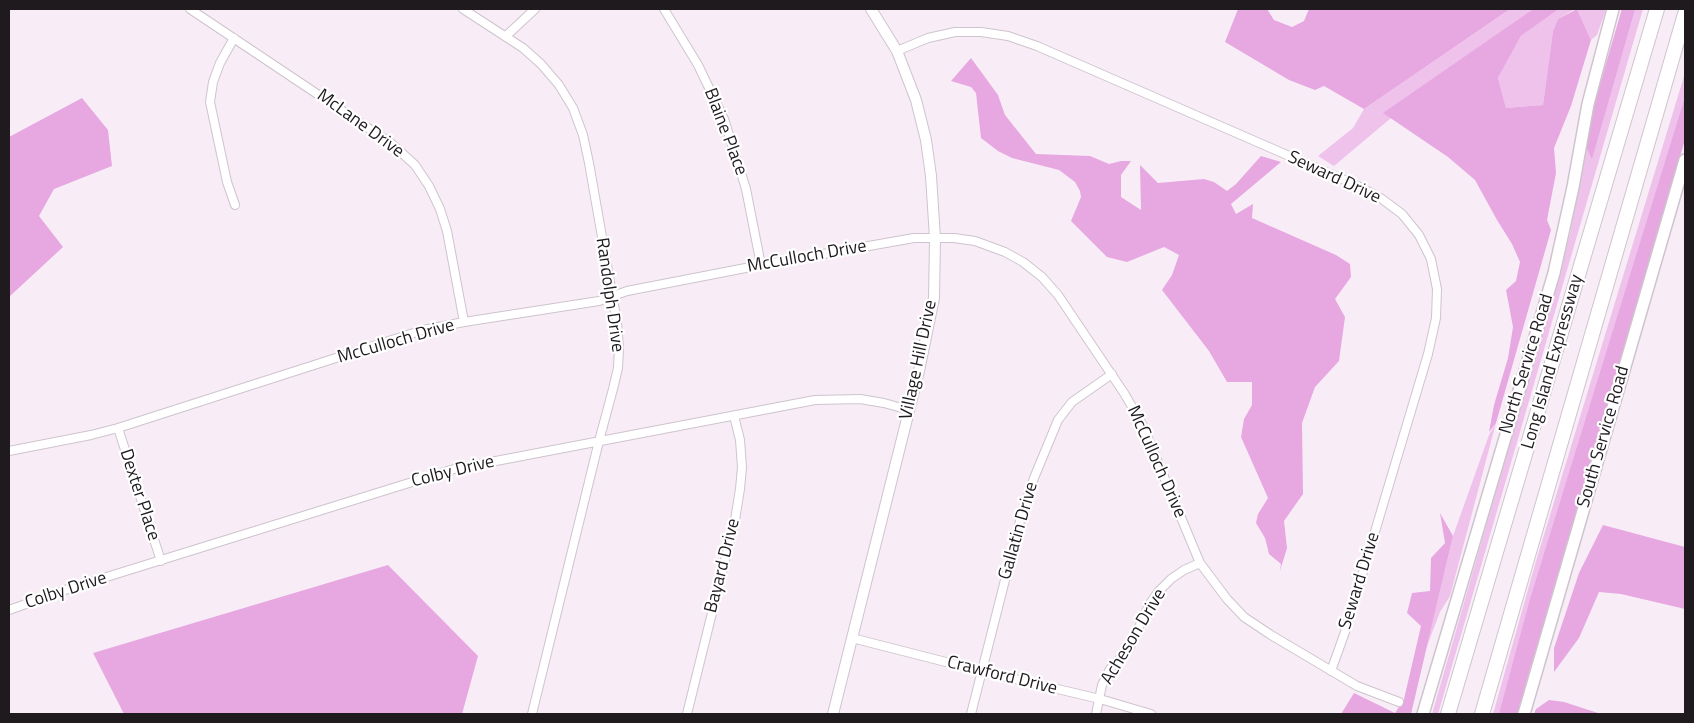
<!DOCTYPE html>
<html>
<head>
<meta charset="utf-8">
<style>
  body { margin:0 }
  #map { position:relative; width:1694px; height:723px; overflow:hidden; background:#f8edf7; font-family:"Titillium Web",sans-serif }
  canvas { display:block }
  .frame { position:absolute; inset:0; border:10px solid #1e1a1e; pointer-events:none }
</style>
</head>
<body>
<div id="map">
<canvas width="1694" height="723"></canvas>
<div class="frame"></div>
</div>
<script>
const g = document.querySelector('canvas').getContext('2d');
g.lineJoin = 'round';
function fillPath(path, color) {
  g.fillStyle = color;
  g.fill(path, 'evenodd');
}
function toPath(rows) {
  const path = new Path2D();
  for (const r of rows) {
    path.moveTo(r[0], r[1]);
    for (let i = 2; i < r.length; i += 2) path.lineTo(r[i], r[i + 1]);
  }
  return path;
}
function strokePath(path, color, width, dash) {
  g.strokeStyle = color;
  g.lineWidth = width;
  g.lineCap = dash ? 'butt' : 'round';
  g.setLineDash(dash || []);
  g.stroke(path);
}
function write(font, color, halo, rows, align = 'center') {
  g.font = font + ' "Titillium Web",sans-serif';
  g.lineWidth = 4.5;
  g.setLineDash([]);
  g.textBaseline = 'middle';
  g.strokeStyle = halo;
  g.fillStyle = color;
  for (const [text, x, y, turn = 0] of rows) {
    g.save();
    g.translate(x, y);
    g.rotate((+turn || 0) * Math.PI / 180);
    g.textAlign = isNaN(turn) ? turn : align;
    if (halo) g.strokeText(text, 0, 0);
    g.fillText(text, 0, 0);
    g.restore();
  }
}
fillPath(toPath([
  [1510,9,1533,9,1384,113,1391,118,1334,166,1318,156,1353,128,1364,109],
  [1559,9,1575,9,1558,19,1553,31,1543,105,1506,108,1498,78,1521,36],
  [1577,9,1606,9,1597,35,1591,40],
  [1622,9,1643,9,1438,714,1432,714,1570,234,1592,112],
  [1685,73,1685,140,1520,714,1493,714,1536,561],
  [1496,423,1450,596,1440,612,1427,646,1453,536,1489,435]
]), '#efc2eb');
fillPath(toPath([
  [1238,9,1267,9,1274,20,1292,27,1304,21,1309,9,1510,9,1364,109,1324,86,1315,90,1289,80,1225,42],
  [1533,9,1559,9,1521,36,1498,78,1506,108,1543,105,1553,31,1558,19,1577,9,1591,40,1571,106,1554,148,1556,173,1547,220,1551,230,1496,423,1489,432,1494,405,1508,358,1513,327,1506,290,1516,281,1520,262,1512,244,1497,220,1475,180,1448,157,1383,113],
  [1622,9,1635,9,1592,159,1586,147,1592,112],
  [971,58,998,95,1005,115,1036,154,1090,156,1109,164,1121,161,1131,161,1121,175,1121,197,1141,210,1140,165,1158,183,1204,179,1214,182,1227,191,1236,184,1261,156,1281,162,1231,204,1236,214,1253,204,1252,218,1336,255,1350,264,1351,277,1335,299,1345,317,1339,361,1315,387,1302,423,1303,494,1284,521,1287,548,1280,571,1281,564,1269,554,1265,538,1256,523,1258,514,1268,498,1241,437,1244,419,1252,405,1252,382,1227,382,1209,351,1162,290,1172,275,1179,255,1164,247,1127,262,1107,257,1071,221,1081,197,1080,191,1075,182,1059,170,1012,158,998,151,981,138,976,93,971,87,951,81],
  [1685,97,1685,139,1517,714,1499,714,1530,599],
  [82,98,108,130,112,166,54,189,39,216,63,247,9,297,9,137],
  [1440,513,1453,536,1411,714,1341,714,1354,693,1395,713,1404,699,1421,626,1407,613,1412,593,1430,591,1431,558,1445,543],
  [1603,525,1685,547,1685,609,1621,594,1599,592,1579,638,1554,672,1554,648,1579,573],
  [388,565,478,656,462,714,124,714,93,653],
  [1549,700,1564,702,1601,714,1534,714,1536,709]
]), '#e7a7e1');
const minor = toPath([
  [190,9,392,144,415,165,429,186,440,209,447,231,464,322],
  [463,9,523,48,541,64,559,85,573,108,583,135,589,163,617,322,619,348,618,368,613,389,599,441,532,714],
  [664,9,698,65,724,119,746,189,761,265],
  [506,36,535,9],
  [234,38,220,63,213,82,210,102,227,182,235,205],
  [897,51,928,38,955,32,981,32,1008,36,1037,46,1358,186,1382,199,1402,214,1419,235,1431,259,1437,289,1436,318,1428,354,1345,632,1331,671],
  [118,428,161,561],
  [9,451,91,435,118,428,423,330,464,322,599,301,627,291,761,265,914,238,954,238,975,241,1005,252,1023,262,1042,277,1058,295,1124,393,1142,424,1200,563,1227,599,1244,617,1271,635,1357,686,1399,702],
  [9,610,68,589,454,469,815,400,860,399,884,403,909,410],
  [852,638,981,671,1100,699,1151,714],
  [687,714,735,520,740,489,742,467,740,440,734,416],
  [971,714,1022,513,1034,478,1058,420,1072,402,1112,374],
  [1096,714,1102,685,1110,669,1129,649,1149,605,1158,592,1171,579,1184,570,1200,563]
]);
const tertiary = toPath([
  [833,714,919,371,934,298,935,238,931,176,926,140,916,100,897,51,871,9]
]);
const secondary = toPath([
  [1423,714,1554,273,1573,187,1588,104,1613,9],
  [1524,714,1685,160]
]);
const motorway = toPath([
  [1448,714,1657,9],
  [1482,714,1685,14]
]);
strokePath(minor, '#cec4cd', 10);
strokePath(tertiary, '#cec4cd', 12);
strokePath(secondary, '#cec4cd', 14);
strokePath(motorway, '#cec4cd', 16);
strokePath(minor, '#fff', 8);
strokePath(tertiary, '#fff', 10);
strokePath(secondary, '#fff', 11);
strokePath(motorway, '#fff', 14);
write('18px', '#1e1a1e', '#fff', [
  ["McLane Drive",360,124,36],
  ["Blaine Place",725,132,69],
  ["Seward Drive",1334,178,25],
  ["McCulloch Drive",807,257,-10],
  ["Randolph Drive",609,295,82],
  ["McCulloch Drive",396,342,-16],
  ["Village Hill Drive",919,360,-78],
  ["Long Island Expressway",1553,362,-74],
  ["North Service Road",1527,364,-73],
  ["South Service Road",1604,437,-74],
  ["McCulloch Drive",1156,462,66],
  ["Colby Drive",453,472,-14],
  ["Dexter Place",139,495,72],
  ["Gallatin Drive",1019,531,-74],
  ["Bayard Drive",723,566,-76],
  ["Seward Drive",1360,581,-73],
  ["Colby Drive",66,591,-18],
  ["Acheson Drive",1134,637,-59],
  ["Crawford Drive",1002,676,14]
]);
</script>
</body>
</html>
